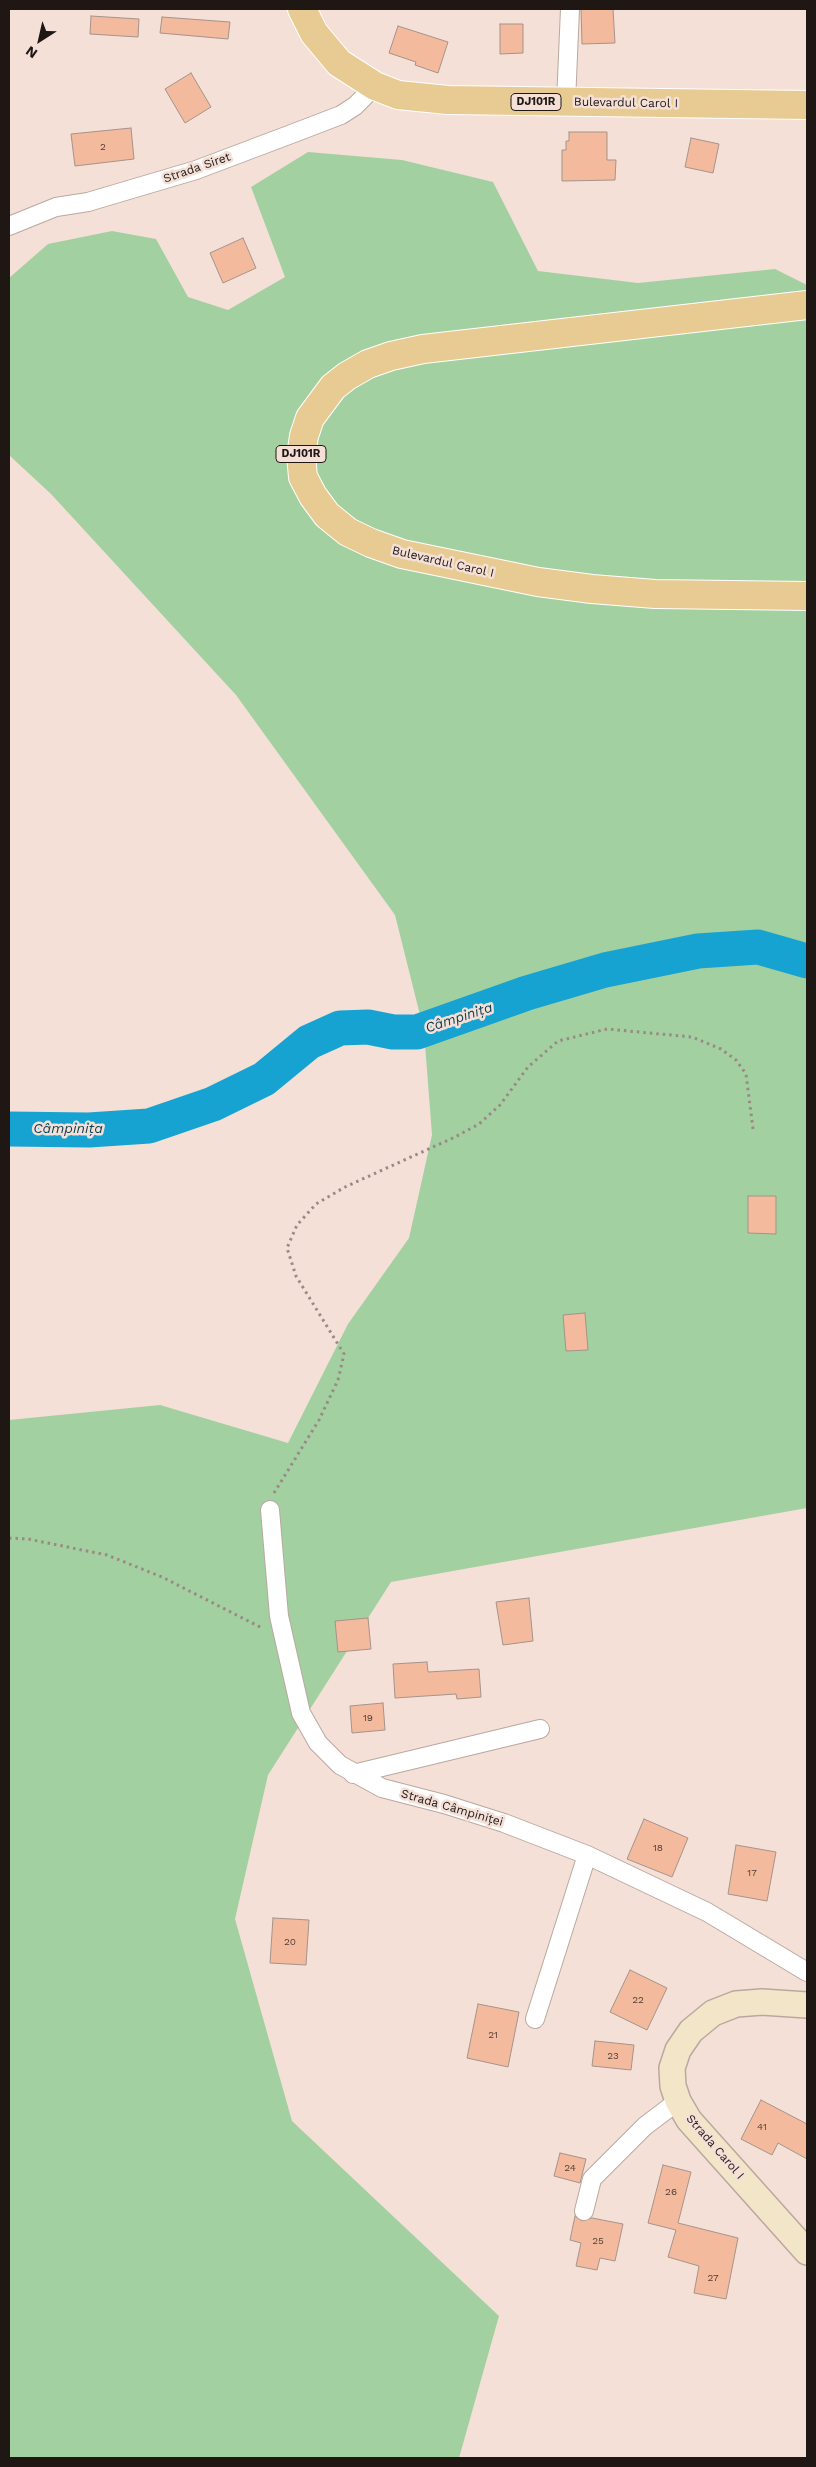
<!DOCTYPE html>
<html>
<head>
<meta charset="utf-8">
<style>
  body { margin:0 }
  #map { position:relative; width:816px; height:2467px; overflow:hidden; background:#f4e0d7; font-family:"Work Sans",sans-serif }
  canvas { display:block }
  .frame { position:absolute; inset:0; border:10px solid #1e1714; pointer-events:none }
  .north { position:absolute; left:15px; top:15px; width:50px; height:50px; -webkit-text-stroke:4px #f4e0d7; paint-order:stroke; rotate:215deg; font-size:14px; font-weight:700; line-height:20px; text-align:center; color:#1e1714 }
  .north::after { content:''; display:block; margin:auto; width:18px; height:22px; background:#1e1714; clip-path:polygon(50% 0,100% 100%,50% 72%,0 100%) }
</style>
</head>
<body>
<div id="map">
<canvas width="816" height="2467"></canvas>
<div class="frame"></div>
<div class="north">N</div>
</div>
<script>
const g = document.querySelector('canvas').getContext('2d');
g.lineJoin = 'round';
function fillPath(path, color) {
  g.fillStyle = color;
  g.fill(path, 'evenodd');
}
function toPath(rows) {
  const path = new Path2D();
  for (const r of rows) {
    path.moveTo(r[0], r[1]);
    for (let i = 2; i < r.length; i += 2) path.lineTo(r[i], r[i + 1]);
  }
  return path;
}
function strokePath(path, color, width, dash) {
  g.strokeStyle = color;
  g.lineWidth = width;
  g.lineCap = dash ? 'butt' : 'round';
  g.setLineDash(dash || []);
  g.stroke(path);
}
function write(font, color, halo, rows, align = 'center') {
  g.font = font + ' "Work Sans",sans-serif';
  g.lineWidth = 5;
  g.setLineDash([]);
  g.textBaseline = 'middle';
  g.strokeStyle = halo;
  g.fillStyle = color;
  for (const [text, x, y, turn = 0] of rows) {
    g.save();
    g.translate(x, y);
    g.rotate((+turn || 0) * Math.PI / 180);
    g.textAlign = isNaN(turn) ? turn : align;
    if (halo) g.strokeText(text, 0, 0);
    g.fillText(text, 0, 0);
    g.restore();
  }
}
fillPath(toPath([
  [308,152,402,160,493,182,538,271,638,283,775,269,807,285,807,1508,391,1582,268,1775,235,1919,292,2121,499,2316,459,2458,9,2458,9,1420,160,1405,288,1443,348,1324,409,1238,432,1135,424,1031,395,915,236,695,51,494,9,455,9,278,48,244,112,231,156,239,188,297,228,310,285,277,251,187]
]), '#a3d0a1');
strokePath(toPath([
  [9,1129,89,1130,149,1126,213,1104,264,1079,309,1042,340,1028,368,1027,393,1032,417,1032,527,993,605,970,698,951,758,947,807,961]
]), '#17a3d2', 35);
const building = toPath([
  [581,9,613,9,615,43,582,44,581,9],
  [91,16,139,19,138,37,90,34,91,16],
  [162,17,230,22,228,39,160,33,162,17],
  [500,24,523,24,523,53,500,54,500,24],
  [398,26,448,42,438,73,415,65,416,62,389,53,398,26],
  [191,73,211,107,185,123,165,89,191,73],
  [131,128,134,159,75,166,71,134,131,128],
  [569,132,607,132,607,160,616,160,615,180,562,181,562,150,566,150,566,141,569,141,569,132],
  [691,138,719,144,713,173,685,167,691,138],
  [243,238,256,268,223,283,210,253,243,238],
  [748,1196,776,1196,776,1234,748,1233,748,1196],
  [585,1313,588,1350,566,1351,563,1315,585,1313],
  [529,1598,533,1641,503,1645,496,1602,529,1598],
  [368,1618,371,1649,338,1652,335,1621,368,1618],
  [427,1662,428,1672,479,1669,481,1697,457,1699,456,1694,395,1698,393,1664,427,1662],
  [383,1703,385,1730,352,1733,350,1706,383,1703],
  [644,1819,688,1838,672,1877,627,1859,644,1819],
  [736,1845,776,1852,767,1901,728,1894,736,1845],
  [273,1918,309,1920,306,1965,270,1963,273,1918],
  [630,1970,667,1988,647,2030,610,2012,630,1970],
  [478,2004,519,2012,508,2067,467,2058,478,2004],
  [595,2041,634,2045,631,2070,592,2066,595,2041],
  [761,2100,807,2124,807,2159,778,2143,772,2155,741,2139,761,2100],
  [560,2153,586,2159,580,2183,554,2176,560,2153],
  [663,2165,691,2172,678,2223,738,2238,726,2299,694,2293,699,2266,668,2257,676,2230,648,2223,663,2165],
  [575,2216,582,2221,592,2218,623,2224,615,2261,600,2258,597,2270,576,2266,581,2243,570,2240,575,2216]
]);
fillPath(building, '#f3ba9e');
strokePath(building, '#a4938a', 1);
const street = toPath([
  [566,102,570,9],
  [9,226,56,207,88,202,196,170,294,133,341,115,355,106,375,86],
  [270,1510,279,1616,301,1713,318,1743,340,1765,382,1788,444,1804,504,1823,587,1855,707,1912,807,1972],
  [353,1774,540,1729],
  [535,2019,587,1855],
  [584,2211,592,2179,645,2126,678,2101]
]);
const secondary = toPath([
  [807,2005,762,2002,736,2004,713,2013,691,2031,678,2050,672,2068,673,2086,678,2101,689,2120,807,2252]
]);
const primary = toPath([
  [302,9,314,33,339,63,375,86,398,95,448,100,807,105],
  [807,305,423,349,391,356,368,364,347,376,333,387,310,418,304,436,301,456,303,477,313,496,327,515,348,532,371,543,402,554,538,582,592,589,655,594,807,596]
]);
strokePath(street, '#baa89f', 20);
strokePath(secondary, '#baa89f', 28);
strokePath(primary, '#fff', 30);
strokePath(toPath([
  [274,1493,319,1420,338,1380,344,1354,296,1276,287,1248,297,1225,316,1204,345,1187,455,1137,479,1124,500,1105,528,1067,558,1041,607,1029,692,1037,721,1049,736,1060,746,1074,753,1129],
  [9,1538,28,1539,107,1555,162,1577,262,1628]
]), '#998a84', 3, [2.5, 4]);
strokePath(street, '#fff', 18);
strokePath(secondary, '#f3e5c8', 25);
strokePath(primary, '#e8cb92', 28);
write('10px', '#534036', null, [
  ["2",103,147],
  ["19",368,1718],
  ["18",658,1848],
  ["17",752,1873],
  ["20",290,1942],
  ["22",638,2000],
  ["21",493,2035],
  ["23",613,2056],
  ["41",762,2127],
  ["24",570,2168],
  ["26",671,2192],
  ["25",598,2241],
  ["27",713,2278]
]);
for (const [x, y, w] of [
  [536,102,50],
  [301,454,50]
]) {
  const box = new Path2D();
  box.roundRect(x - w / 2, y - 8.5, w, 17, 4);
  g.fillStyle = '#f4e0d7';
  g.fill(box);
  strokePath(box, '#1e1714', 1);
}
write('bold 11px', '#1e1714', null, [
  ["DJ101R",536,102],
  ["DJ101R",301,454]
]);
write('12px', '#1e1714', '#f4e0d7', [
  ["Bulevardul Carol I",626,103,1],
  ["Strada Siret",197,168,-19],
  ["Bulevardul Carol I",443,562,13],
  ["Strada Câmpiniței",452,1808,16],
  ["Strada Carol I",715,2147,49]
]);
write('italic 14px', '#073e52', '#f4e0d7', [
  ["Câmpinița",459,1018,-18],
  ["Câmpinița",68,1129]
]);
</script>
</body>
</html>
